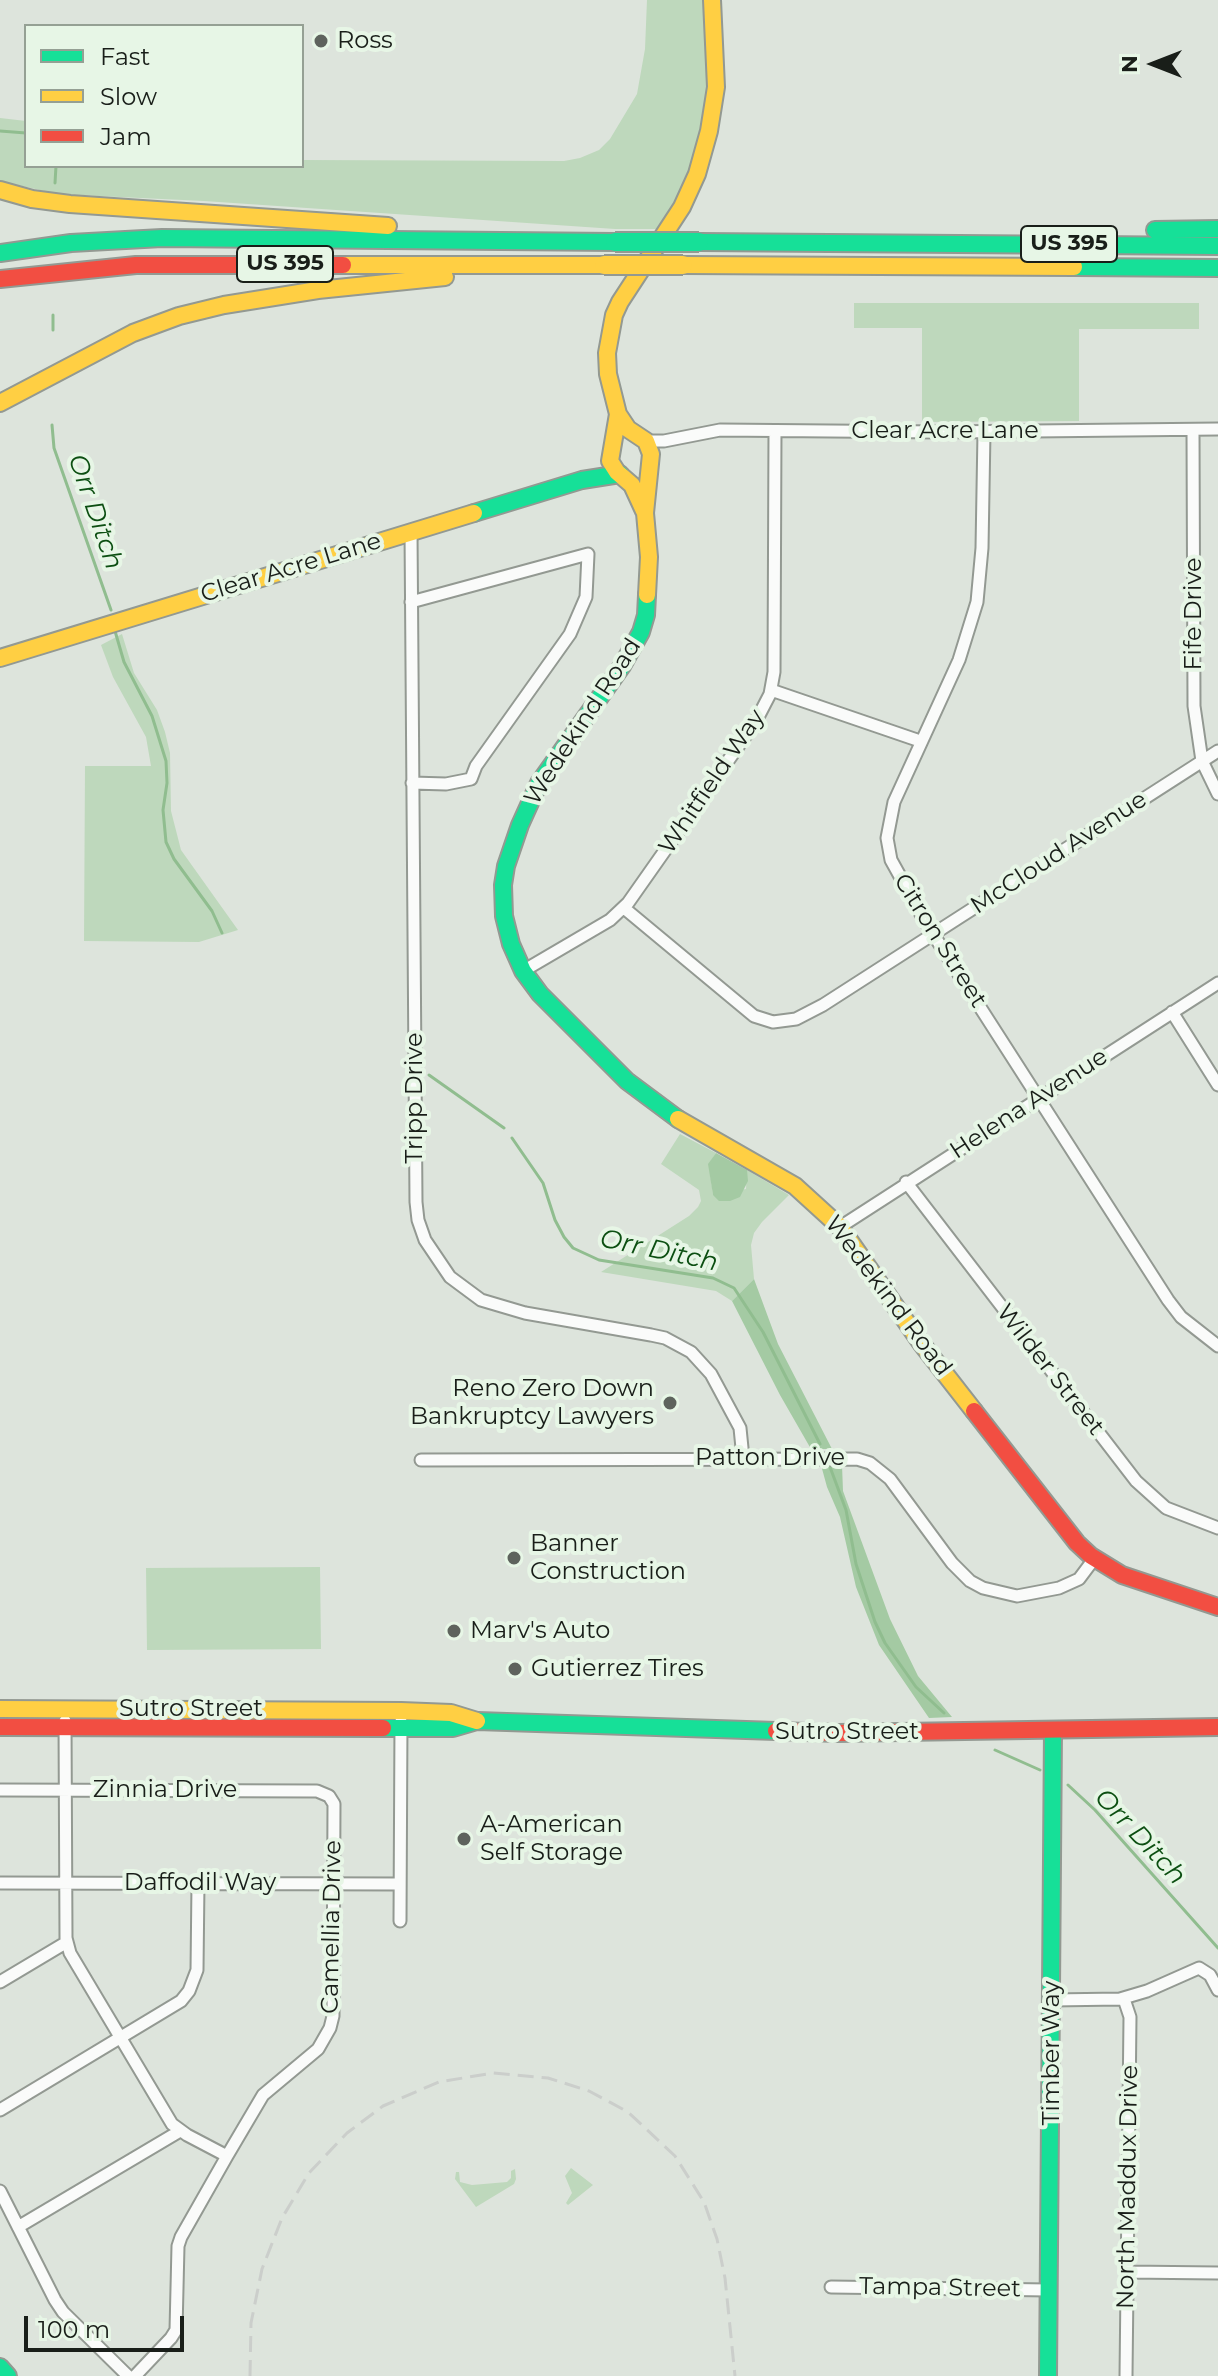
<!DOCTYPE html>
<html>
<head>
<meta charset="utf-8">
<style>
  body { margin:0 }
  #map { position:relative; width:1218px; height:2376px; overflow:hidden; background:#dde4dc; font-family:Montserrat,sans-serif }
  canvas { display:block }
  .legend { position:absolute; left:24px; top:24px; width:280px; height:144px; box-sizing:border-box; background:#e7f6e6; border:2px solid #95a094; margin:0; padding:10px 14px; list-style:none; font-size:24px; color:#191e19 }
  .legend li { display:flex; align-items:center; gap:16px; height:40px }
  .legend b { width:40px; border:2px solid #95a094 }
  .north { position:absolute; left:1114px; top:24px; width:80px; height:80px; -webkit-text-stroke:6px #e7f6e6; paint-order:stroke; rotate:270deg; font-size:22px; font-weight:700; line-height:32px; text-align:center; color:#191e19 }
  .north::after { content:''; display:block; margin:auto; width:28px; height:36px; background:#191e19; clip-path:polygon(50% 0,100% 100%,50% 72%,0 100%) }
  .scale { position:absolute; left:24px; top:2316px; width:160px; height:36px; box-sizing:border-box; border:4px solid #191e19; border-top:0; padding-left:10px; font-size:24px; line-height:28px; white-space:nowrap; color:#191e19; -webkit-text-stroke:6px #e7f6e6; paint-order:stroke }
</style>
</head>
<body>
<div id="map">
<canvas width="1218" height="2376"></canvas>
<ul class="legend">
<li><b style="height:10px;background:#16e098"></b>Fast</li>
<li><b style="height:10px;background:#ffcf43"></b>Slow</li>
<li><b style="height:10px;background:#f24e42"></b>Jam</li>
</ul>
<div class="north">N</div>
<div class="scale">100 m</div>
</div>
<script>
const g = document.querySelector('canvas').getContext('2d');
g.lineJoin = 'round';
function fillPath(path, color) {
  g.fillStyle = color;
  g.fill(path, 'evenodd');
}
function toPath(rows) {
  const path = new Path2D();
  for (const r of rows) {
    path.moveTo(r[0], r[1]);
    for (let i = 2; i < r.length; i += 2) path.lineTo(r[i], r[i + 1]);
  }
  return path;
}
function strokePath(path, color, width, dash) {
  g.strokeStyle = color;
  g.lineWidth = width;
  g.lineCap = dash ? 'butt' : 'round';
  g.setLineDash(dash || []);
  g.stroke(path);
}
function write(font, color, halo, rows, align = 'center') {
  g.font = font + ' Montserrat,sans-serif';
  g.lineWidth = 8;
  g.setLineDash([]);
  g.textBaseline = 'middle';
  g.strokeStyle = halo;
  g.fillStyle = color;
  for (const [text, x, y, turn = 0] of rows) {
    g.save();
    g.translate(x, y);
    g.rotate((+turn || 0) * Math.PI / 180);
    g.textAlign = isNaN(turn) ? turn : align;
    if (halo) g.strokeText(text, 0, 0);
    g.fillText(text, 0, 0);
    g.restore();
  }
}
fillPath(toPath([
  [647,0,705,0,710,84,707,108,690,174,684,189,659,229,615,229,204,201,77,195,53,193,0,181,0,118,26,121,26,166,302,166,302,160,564,161,580,158,599,150,610,139,637,94,645,49],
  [854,303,1199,303,1199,329,1079,329,1079,421,922,422,922,328,854,328],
  [122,634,134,673,157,710,165,732,170,753,171,811,181,850,238,930,199,942,84,941,85,766,151,766,146,737,113,677,101,645],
  [680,1134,716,1153,709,1164,713,1195,746,1189,747,1170,789,1195,762,1222,754,1233,751,1245,754,1279,732,1301,716,1291,601,1272,689,1216,698,1207,701,1201,699,1190,661,1164],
  [320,1567,321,1649,147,1650,146,1568],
  [571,2168,593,2185,568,2205,566,2203,572,2193,565,2176],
  [515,2169,516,2179,514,2184,476,2207,455,2179,456,2172,459,2172,460,2182,472,2185,507,2182,511,2178,511,2171]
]), '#bed8bc');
fillPath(toPath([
  [716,1153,747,1170,748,1181,740,1197,730,1201,719,1201,713,1195,708,1164],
  [754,1279,778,1344,832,1449,811,1449,780,1395,732,1301],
  [821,1465,842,1465,843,1491,890,1619,918,1676,952,1717,929,1718,879,1645,856,1587,840,1517,827,1487]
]), '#a4caa3');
strokePath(toPath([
  [0,131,26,133],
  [55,183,56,166],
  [53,330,53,315],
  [52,425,54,448,111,610],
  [115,631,124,662,152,716,166,761,167,783,163,810,166,842,174,859,212,911,222,933],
  [429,1075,504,1128],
  [512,1138,543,1183,555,1220,564,1237,573,1248,599,1260,713,1278,734,1288,763,1332,820,1444],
  [830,1467,846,1510,856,1564,875,1622,885,1643,916,1687,944,1713],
  [995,1750,1040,1770],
  [1068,1785,1095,1810,1218,1948]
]), '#90bd8f', 3);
const street = toPath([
  [1193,430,1194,706,1202,761,1218,794],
  [984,432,982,548,977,602,959,660,894,802,887,838,891,860,926,923,1168,1300,1181,1317,1218,1346],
  [646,441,664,441,720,430,941,432,1218,429],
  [411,531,416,1202,418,1220,425,1240,450,1277,481,1300,525,1313,651,1335,665,1338,691,1352,711,1374,740,1428,743,1458],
  [411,602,588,554,586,597,570,634,476,766,471,779,446,784,412,783],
  [771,690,920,741],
  [624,908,754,1016,773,1022,796,1019,823,1005,1218,751],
  [523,971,610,920,628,903,756,721,770,694,774,672,775,431],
  [1172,1012,1218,1085],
  [906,1182,1136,1481,1166,1508,1218,1528],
  [840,1227,1218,983],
  [421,1460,857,1459,870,1463,890,1479,952,1563,970,1581,983,1588,1017,1596,1059,1588,1079,1579,1094,1559],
  [65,1721,66,1938,70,1953,172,2124,187,2135,227,2156],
  [0,1790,317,1791,329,1796,334,1804,333,2016,330,2028,318,2049,263,2095,227,2156,181,2237,178,2246,176,2330,171,2338,135,2376],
  [0,1883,400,1884],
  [400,1921,401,1721],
  [0,1982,67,1942],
  [1124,1999,1130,2017,1126,2376],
  [1052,2000,1120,1999,1147,1991,1199,1968,1210,1975,1218,1990],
  [0,2110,181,2001,189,1991,197,1970,198,1883],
  [0,2191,55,2300,63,2312,128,2376],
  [18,2227,180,2131],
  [1127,2272,1218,2273],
  [831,2287,1049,2290]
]);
const fast = toPath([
  [1155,230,1218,229],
  [699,242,1218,246],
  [0,253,71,243,162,238,615,242],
  [1074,267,1218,268],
  [474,513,582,480,620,474],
  [647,595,646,615,641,632,622,666,539,783,520,825,506,866,503,885,504,916,511,944,523,971,540,994,627,1081,678,1119],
  [383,1728,453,1728,477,1721,776,1731],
  [0,2367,8,2376],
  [1048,2376,1053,1730]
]);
const slow = toPath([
  [0,190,32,199,70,204,388,226],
  [343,265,604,265],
  [683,265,1074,267],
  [0,403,133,333,179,316,224,305,318,290,445,277],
  [618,414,610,461,617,472,632,485,644,511],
  [647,595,649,557,645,513,651,454,646,441,628,429,618,414,608,374,607,353,614,315,620,302,682,207,697,174,709,131,716,87,712,0],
  [0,658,474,513],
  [678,1119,795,1186,840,1227,921,1343,974,1411],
  [0,1709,401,1711,451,1713,477,1721]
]);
const jam = toPath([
  [0,279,136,265,343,265],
  [974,1411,1077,1543,1091,1556,1122,1575,1218,1607],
  [0,1727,383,1728],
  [776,1731,838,1733,1218,1727]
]);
strokePath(street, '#939992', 15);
strokePath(fast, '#939992', 20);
strokePath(slow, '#939992', 20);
strokePath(jam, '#939992', 20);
strokePath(street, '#fafbfa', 11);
strokePath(fast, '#16e098', 16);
strokePath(slow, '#ffcf43', 16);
strokePath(jam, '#f24e42', 16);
strokePath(toPath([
  [250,2376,251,2323,262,2269,282,2218,309,2173,347,2133,383,2106,439,2082,493,2073,548,2078,589,2091,628,2112,675,2156,704,2202,717,2239,725,2278,735,2376]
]), '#cbcecb', 3, [16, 8]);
const fastBridge = toPath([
  [615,242,699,242]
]);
const slowBridge = toPath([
  [604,265,683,265]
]);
strokePath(fastBridge, '#939992', 22, []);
strokePath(slowBridge, '#939992', 22, []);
strokePath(fastBridge, '#16e098', 18);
strokePath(slowBridge, '#ffcf43', 18);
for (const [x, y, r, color] of [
  [321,41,8,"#5e635d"],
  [670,1403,8,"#5e635d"],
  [514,1558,8,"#5e635d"],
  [454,1631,8,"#5e635d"],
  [515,1669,8,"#5e635d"],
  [464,1839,8,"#5e635d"]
]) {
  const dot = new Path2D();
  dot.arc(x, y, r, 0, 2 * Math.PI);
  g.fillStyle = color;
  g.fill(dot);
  strokePath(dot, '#e7f6e6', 3);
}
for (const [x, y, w] of [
  [1069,244,96],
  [285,264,96]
]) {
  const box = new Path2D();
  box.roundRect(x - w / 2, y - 18, w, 36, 6);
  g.fillStyle = '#e7f6e6';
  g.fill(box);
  strokePath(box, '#191e19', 2);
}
write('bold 22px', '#191e19', null, [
  ["US 395",1069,244],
  ["US 395",285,264]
]);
write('24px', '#191e19', '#e7f6e6', [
  ["Ross",337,41],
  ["Reno Zero Down",654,1389,"right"],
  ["Bankruptcy Lawyers",654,1417,"right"],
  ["Banner",530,1544],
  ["Construction",530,1572],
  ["Marv's Auto",470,1631],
  ["Gutierrez Tires",531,1669],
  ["A-American",480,1825],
  ["Self Storage",480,1853]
], 'left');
write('24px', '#191e19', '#e7f6e6', [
  ["Clear Acre Lane",945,431],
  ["Clear Acre Lane",291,568,-17],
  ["Fife Drive",1194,614,-90],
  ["Wedekind Road",583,722,-57],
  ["Whitfield Way",712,782,-56],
  ["McCloud Avenue",1059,853,-33],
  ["Citron Street",940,941,58],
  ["Tripp Drive",415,1098,-90],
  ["Helena Avenue",1029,1104,-33],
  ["Wedekind Road",888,1296,53],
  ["Wilder Street",1050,1370,52],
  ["Patton Drive",770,1458],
  ["Sutro Street",191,1709],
  ["Sutro Street",847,1732],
  ["Zinnia Drive",165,1790],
  ["Daffodil Way",200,1883],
  ["Camellia Drive",332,1927,-89],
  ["Timber Way",1052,2053,-90],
  ["North Maddux Drive",1128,2187,-89],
  ["Tampa Street",940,2288,1]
]);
write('italic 26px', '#0c4f12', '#e7f6e6', [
  ["Orr Ditch",95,512,71],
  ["Orr Ditch",659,1251,12],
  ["Orr Ditch",1140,1837,47]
]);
</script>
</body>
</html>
